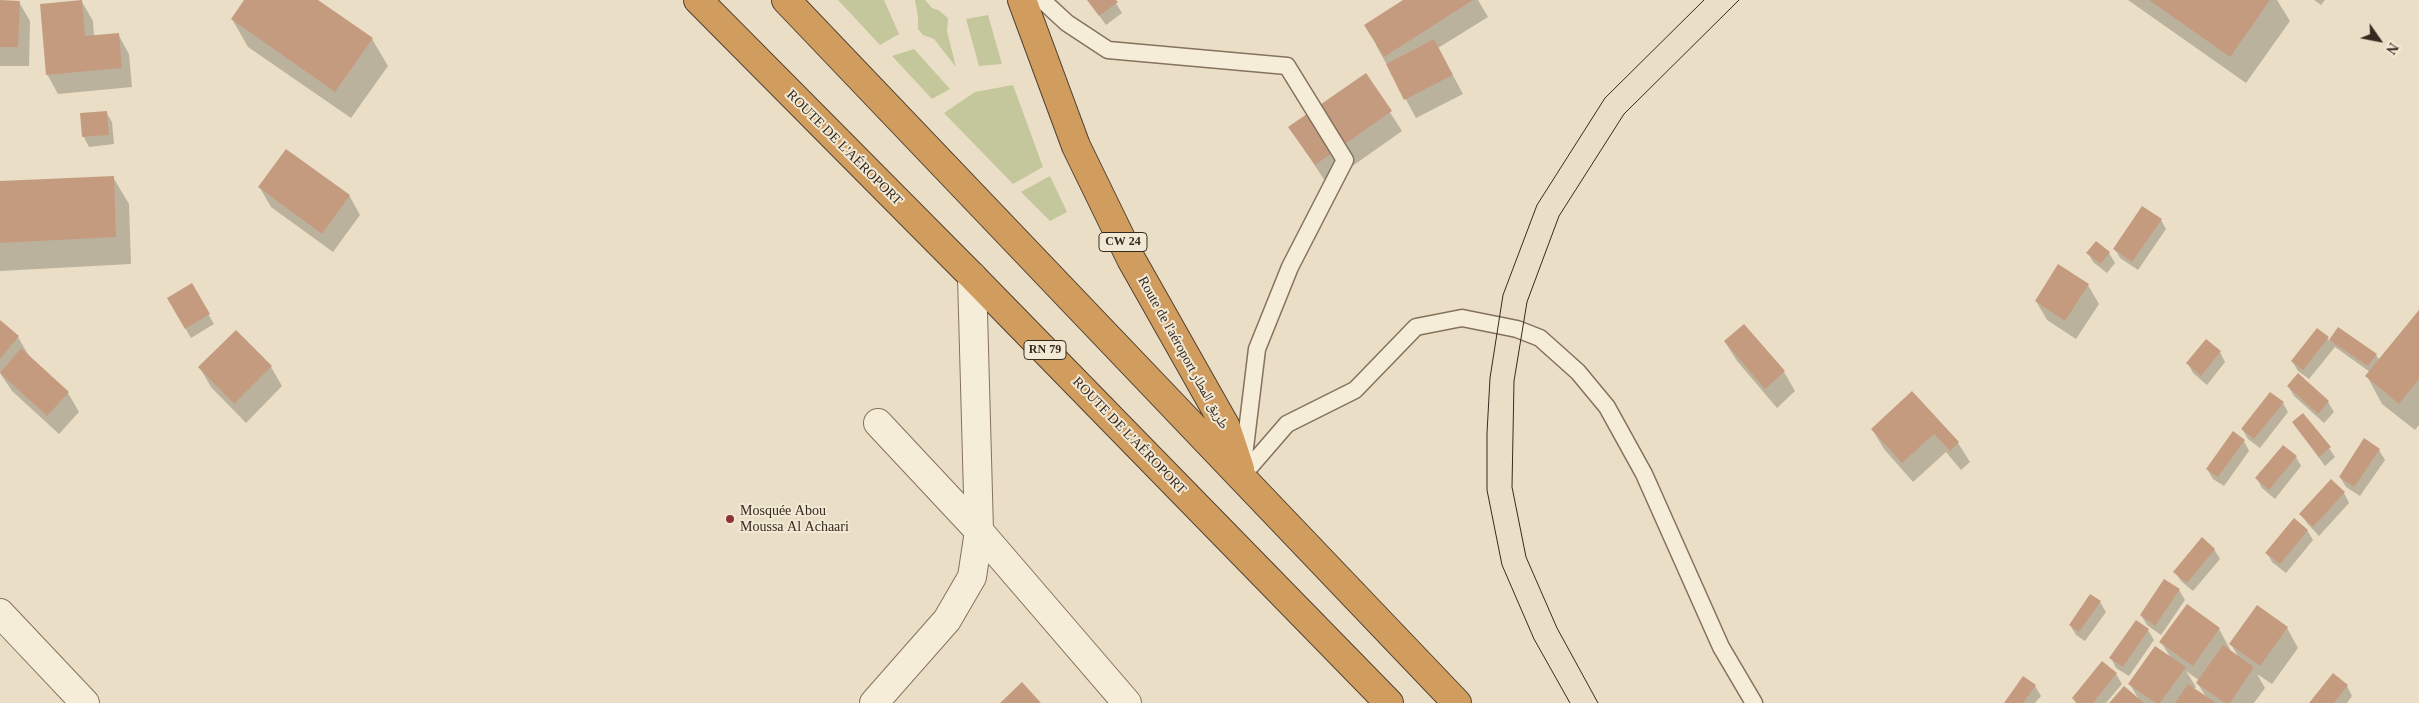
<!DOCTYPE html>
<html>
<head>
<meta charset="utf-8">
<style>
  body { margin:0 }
  #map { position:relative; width:2419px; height:703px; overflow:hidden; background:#eadfc6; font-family:"Times New Roman",serif }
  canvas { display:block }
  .north { position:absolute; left:2354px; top:15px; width:50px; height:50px; -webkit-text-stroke:4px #f2e9d5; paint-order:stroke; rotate:123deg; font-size:14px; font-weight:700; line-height:20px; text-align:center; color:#362a20 }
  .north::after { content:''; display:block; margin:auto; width:18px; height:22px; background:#362a20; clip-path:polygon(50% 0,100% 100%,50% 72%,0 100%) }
</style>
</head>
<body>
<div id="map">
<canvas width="2419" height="703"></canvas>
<div class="north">N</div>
</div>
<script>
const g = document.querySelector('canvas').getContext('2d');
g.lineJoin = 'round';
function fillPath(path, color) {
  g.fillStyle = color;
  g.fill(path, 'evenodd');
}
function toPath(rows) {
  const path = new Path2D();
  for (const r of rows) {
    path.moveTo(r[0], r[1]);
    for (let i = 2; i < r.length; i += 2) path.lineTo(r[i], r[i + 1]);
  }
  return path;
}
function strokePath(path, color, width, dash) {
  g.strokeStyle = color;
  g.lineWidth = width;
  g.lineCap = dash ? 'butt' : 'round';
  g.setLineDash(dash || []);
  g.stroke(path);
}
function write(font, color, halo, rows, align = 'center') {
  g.font = font + ' "Times New Roman","Noto Naskh Arabic",serif';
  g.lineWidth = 4;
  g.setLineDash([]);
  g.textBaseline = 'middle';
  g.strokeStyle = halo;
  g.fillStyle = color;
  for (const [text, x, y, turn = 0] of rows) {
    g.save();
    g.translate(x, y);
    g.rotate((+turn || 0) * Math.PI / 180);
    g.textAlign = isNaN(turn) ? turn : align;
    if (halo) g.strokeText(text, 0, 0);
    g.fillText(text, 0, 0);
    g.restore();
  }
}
fillPath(toPath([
  [838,0,884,0,899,34,880,45],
  [915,0,925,0,932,8,938,10,948,18,947,31,956,67,934,39,923,35,918,29,918,17],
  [988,15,1002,64,979,66,966,19],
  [914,49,950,89,932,99,892,56],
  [1013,85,1043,167,1013,184,944,113,975,92],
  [1050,176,1067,212,1050,221,1021,192]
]), '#c3c79b');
fillPath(toPath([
  [246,0,316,0,372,39,388,66,351,118,248,47,232,19],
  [1088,0,1114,0,1122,13,1106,25],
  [1405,0,1478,0,1488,17,1438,48,1463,94,1416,118,1376,45],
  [2128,0,2277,0,2290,21,2246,83],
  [2314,0,2325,0,2321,5],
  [0,1,19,2,30,21,29,66,0,66],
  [82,2,93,21,94,37,118,34,129,54,132,87,58,94,47,74],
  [1366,75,1402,131,1327,184,1290,128],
  [106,112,112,122,114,144,89,147,84,137,81,114],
  [113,177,129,204,131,264,0,271,0,182],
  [260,188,349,195,360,215,333,252,271,207],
  [2161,220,2166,229,2138,270,2120,258,2115,249],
  [2096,243,2109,253,2115,263,2107,273,2093,262,2088,253],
  [191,285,214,324,191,338,168,299],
  [2088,285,2099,304,2076,339,2047,320,2036,301],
  [2419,312,2419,425,2415,430,2382,404,2367,376,2370,372,2335,347,2309,379,2298,371,2292,361,2318,330,2330,341,2339,329,2376,355,2380,361],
  [0,321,18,337,29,356,68,393,79,412,59,434,12,391,0,373],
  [1744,326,1784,372,1795,391,1777,408,1737,361,1725,342],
  [236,331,271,367,282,386,246,423,211,387,200,368],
  [2220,352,2225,362,2207,385,2193,373,2188,364],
  [2298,375,2328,402,2334,412,2324,423,2294,396,2288,386],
  [1912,393,1958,443,1970,462,1961,470,1946,452,1913,482,1884,449,1872,429],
  [2283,403,2288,412,2260,448,2248,439,2242,429],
  [2293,423,2329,448,2335,457,2325,466],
  [2244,441,2249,451,2224,486,2213,479,2207,469],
  [2379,450,2385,460,2360,496,2346,487,2340,477],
  [2296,457,2301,466,2275,499,2262,488,2257,479],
  [2344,493,2349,503,2319,536,2307,523,2301,514],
  [2307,530,2313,540,2286,573,2272,562,2267,553],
  [2214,549,2220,559,2193,591,2181,581,2175,572],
  [2179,590,2185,600,2161,635,2147,625,2141,615],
  [2090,595,2100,602,2106,612,2085,641,2076,635,2070,625],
  [2187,606,2219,629,2230,649,2229,651,2239,658,2231,644,2287,628,2298,648,2272,684,2257,674,2265,688,2254,703,2110,703,2139,700,2130,684,2171,658,2161,642],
  [2186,671,2200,681,2198,684,2206,697,2194,689,2196,687],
  [2136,621,2148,630,2154,640,2129,676,2116,668,2111,658],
  [2116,674,2122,684,2106,703,2076,703,2073,698],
  [2035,686,2041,696,2035,703,2005,703],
  [2347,686,2352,696,2347,703,2311,703]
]), '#0003');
fillPath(toPath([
  [0,0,20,1,18,47,0,47],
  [82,0,85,36,119,33,122,68,46,75,40,4],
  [244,0,318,0,373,38,335,92,231,19],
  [1087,0,1116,0,1118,2,1099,16],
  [1403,0,1473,0,1384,57,1364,25],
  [2149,0,2270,0,2230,57],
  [1434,39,1453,75,1404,100,1386,64],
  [1366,73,1392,111,1315,165,1288,127],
  [107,111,109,135,82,137,80,113],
  [286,149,350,195,322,234,258,187],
  [114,176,116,237,0,243,0,181],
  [2142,206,2162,219,2132,262,2113,249],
  [2096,241,2110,252,2101,264,2086,253],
  [2058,264,2089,284,2065,321,2035,301],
  [192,283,210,314,185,329,167,298],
  [2419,310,2419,379,2399,404,2365,376],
  [0,320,19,336,0,359],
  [1744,324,1785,371,1765,389,1724,341],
  [2338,327,2377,354,2368,366,2329,340],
  [2317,328,2329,337,2303,370,2291,361],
  [236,330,272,366,234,404,198,367],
  [2206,339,2221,351,2201,376,2186,363],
  [21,348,69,392,47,416,0,373],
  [2298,373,2329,401,2318,414,2287,386],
  [1912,391,1959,442,1950,451,1934,434,1902,463,1871,429],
  [2270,392,2284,402,2254,439,2241,429],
  [2303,413,2331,447,2319,457,2292,422],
  [2233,431,2245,440,2218,477,2206,469],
  [2364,438,2380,449,2354,487,2339,477],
  [2283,445,2297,456,2269,490,2255,478],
  [2331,479,2345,492,2313,527,2299,514],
  [2294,518,2308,530,2280,564,2265,553],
  [2202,537,2215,549,2187,583,2173,572],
  [2164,579,2180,589,2155,626,2140,615],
  [2090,594,2101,601,2079,632,2069,625],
  [2187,604,2220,628,2193,666,2159,642],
  [2257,605,2288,627,2260,666,2229,644],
  [2136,620,2149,629,2123,667,2109,658],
  [2223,645,2254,667,2230,703,2225,703,2196,683],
  [2155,646,2186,667,2160,703,2156,703,2128,684],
  [2102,661,2117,673,2093,703,2077,703,2072,698],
  [2333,673,2348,685,2334,703,2309,703],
  [2023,676,2036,685,2023,703,2004,703],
  [1022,682,1041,703,1000,703],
  [2188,684,2216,703,2175,703],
  [2124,686,2144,703,2109,703]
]), '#c59b80');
const lane = toPath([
  [1042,0,1067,23,1108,50,1287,66,1345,160,1290,267,1257,349,1243,464],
  [1242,476,1287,424,1355,390,1416,327,1462,318,1517,329,1540,338,1578,372,1607,407,1644,474,1721,647,1754,703]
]);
const street = toPath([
  [878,423,979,531,1127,703],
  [0,613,85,703],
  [874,703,947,620,972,577,979,531,972,276]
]);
const highway = toPath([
  [698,0,972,276,1389,703],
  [786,0,1457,703],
  [1022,0,1076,146,1131,259,1226,427,1240,469]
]);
strokePath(lane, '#84715e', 19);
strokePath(street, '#84715e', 30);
strokePath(highway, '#524031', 30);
strokePath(lane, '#f6edd9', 16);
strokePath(street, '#f6edd9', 28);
strokePath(highway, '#d19d5f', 28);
strokePath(toPath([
  [1570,703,1534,639,1502,565,1487,490,1487,433,1490,378,1503,295,1537,205,1605,98,1704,0],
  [1598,703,1557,628,1526,557,1512,487,1514,381,1527,302,1559,216,1624,114,1739,0]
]), '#362a20', 1);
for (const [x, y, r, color] of [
  [730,519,5,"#8e3335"]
]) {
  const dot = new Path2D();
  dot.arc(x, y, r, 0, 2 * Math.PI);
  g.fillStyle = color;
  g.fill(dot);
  strokePath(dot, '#f2e9d5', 2);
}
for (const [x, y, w] of [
  [1123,242,48],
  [1045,350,42]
]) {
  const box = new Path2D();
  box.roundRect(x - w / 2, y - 9.5, w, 19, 4);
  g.fillStyle = '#f2e9d5';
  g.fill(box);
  strokePath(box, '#362a20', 1);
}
write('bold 12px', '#362a20', null, [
  ["CW 24",1123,242],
  ["RN 79",1045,350]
]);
write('14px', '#362a20', '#f2e9d5', [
  ["ROUTE DE L'AÉROPORT",844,148,45],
  ["Route de l'aéroport طريق المطار",1183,353,61],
  ["ROUTE DE L'AÉROPORT",1129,436,46]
]);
write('14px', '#362a20', '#f2e9d5', [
  ["Mosquée Abou",740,511],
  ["Moussa Al Achaari",740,527]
], 'left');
</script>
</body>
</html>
